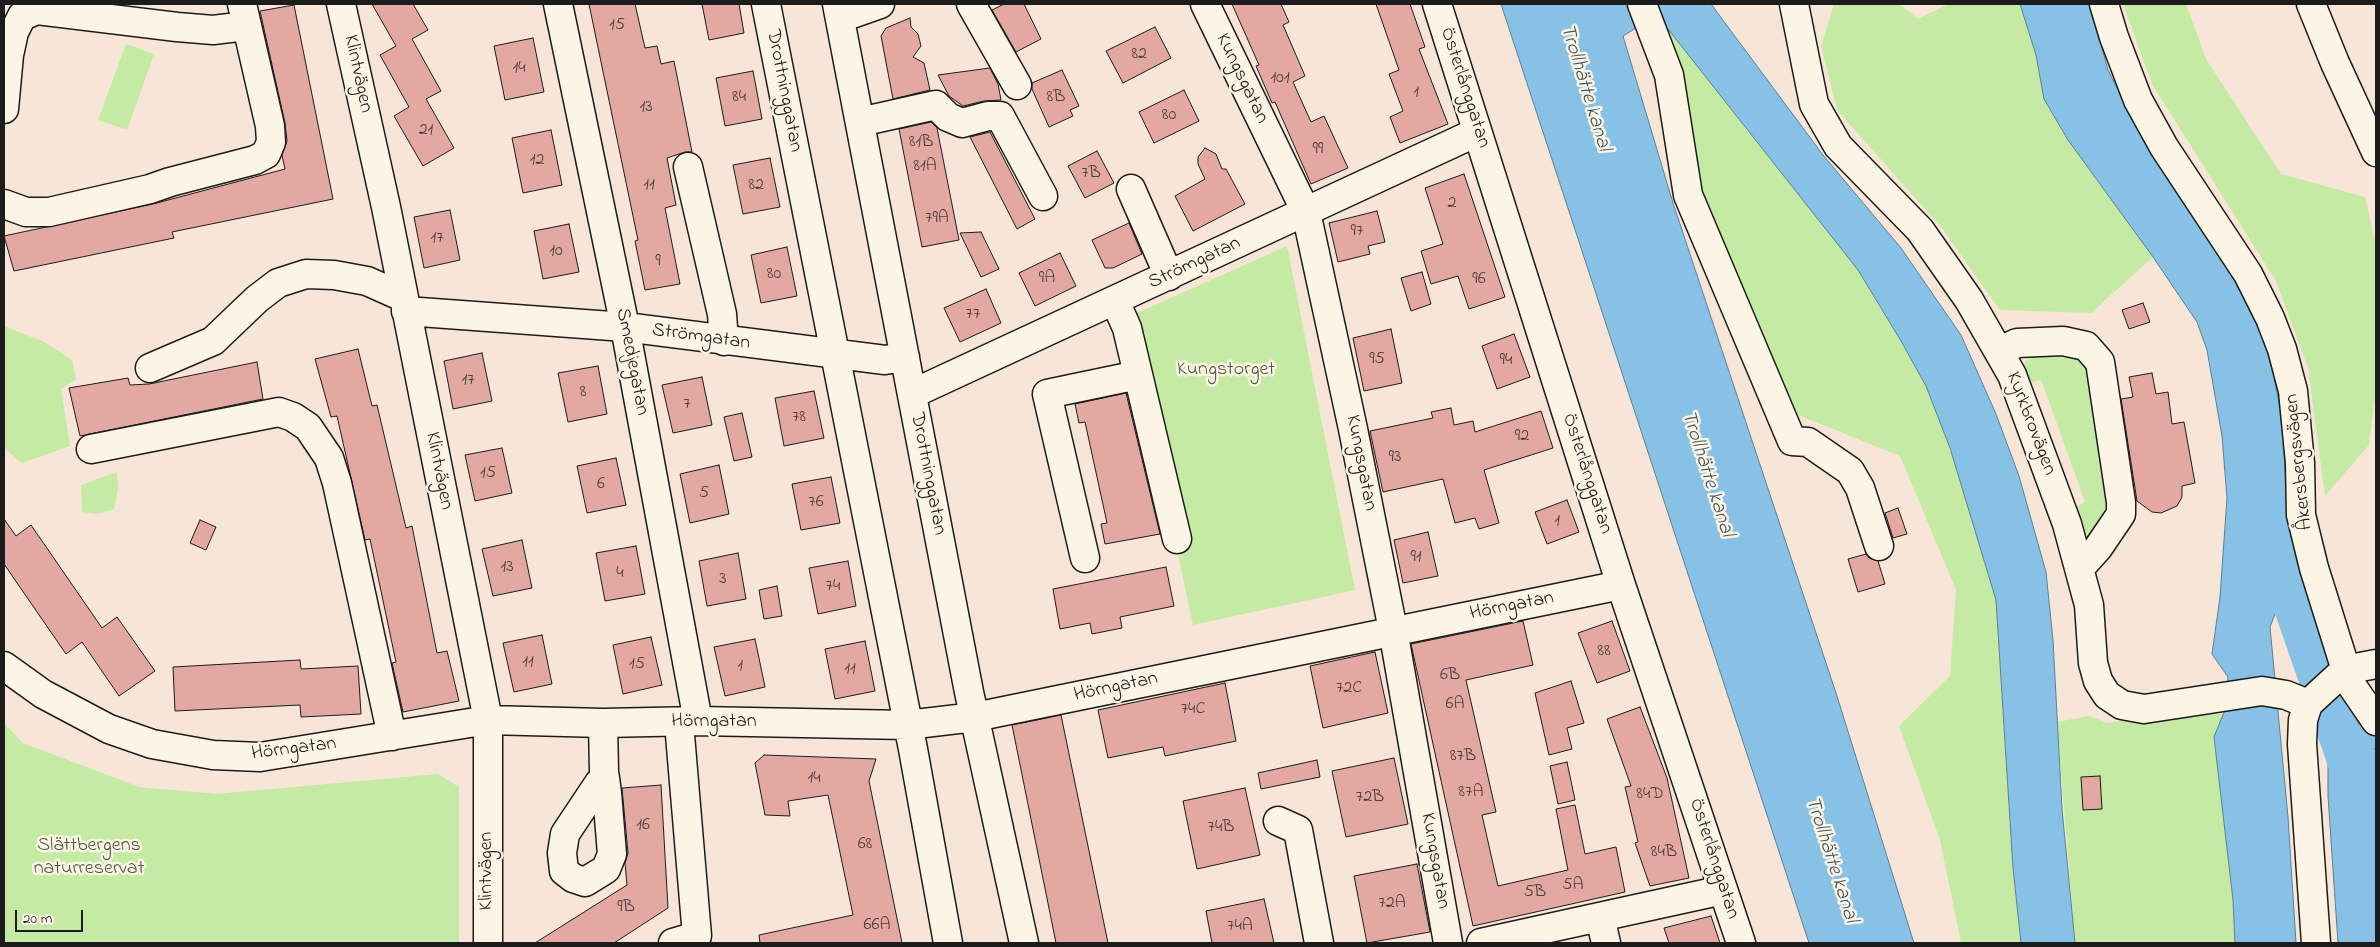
<!DOCTYPE html>
<html>
<head>
<meta charset="utf-8">
<style>
  body { margin:0 }
  #map { position:relative; width:2380px; height:947px; overflow:hidden; background:#f7e6d7; font-family:"Indie Flower",sans-serif }
  canvas { display:block }
  .frame { position:absolute; inset:0; border:5px solid #1c1c1c; pointer-events:none }
  .scale { position:absolute; left:15px; top:910px; width:68px; height:22px; box-sizing:border-box; border:2px solid #1c1c1c; border-top:0; padding-left:6px; font-size:15px; line-height:18px; white-space:nowrap; color:#1c1c1c; -webkit-text-stroke:4px #fcf5e5; paint-order:stroke }
</style>
</head>
<body>
<div id="map">
<canvas width="2380" height="947"></canvas>
<div class="frame"></div>
<div class="scale">20 m</div>
</div>
<script>
const g = document.querySelector('canvas').getContext('2d');
g.lineJoin = 'round';
function fillPath(path, color) {
  g.fillStyle = color;
  g.fill(path, 'evenodd');
}
function toPath(rows) {
  const path = new Path2D();
  for (const r of rows) {
    path.moveTo(r[0], r[1]);
    for (let i = 2; i < r.length; i += 2) path.lineTo(r[i], r[i + 1]);
  }
  return path;
}
function strokePath(path, color, width, dash) {
  g.strokeStyle = color;
  g.lineWidth = width;
  g.lineCap = dash ? 'butt' : 'round';
  g.setLineDash(dash || []);
  g.stroke(path);
}
function write(font, color, halo, rows, align = 'center') {
  g.font = font + ' "Indie Flower",sans-serif';
  g.lineWidth = 5;
  g.setLineDash([]);
  g.textBaseline = 'middle';
  g.strokeStyle = halo;
  g.fillStyle = color;
  for (const [text, x, y, turn = 0] of rows) {
    g.save();
    g.translate(x, y);
    g.rotate((+turn || 0) * Math.PI / 180);
    g.textAlign = isNaN(turn) ? turn : align;
    if (halo) g.strokeText(text, 0, 0);
    g.fillText(text, 0, 0);
    g.restore();
  }
}
fillPath(toPath([
  [1834,4,1899,4,1918,19,1949,4,2020,4,2036,55,2044,99,2068,140,2153,257,2091,313,2000,310,1941,227,1837,110,1821,46],
  [2123,4,2186,4,2206,59,2281,174,2365,197,2376,245,2376,389,2369,445,2325,496,2308,368,2276,281,2152,84],
  [1668,29,1858,270,1901,341,1926,386,1950,448,1996,600,2013,868,2021,943,1961,943,1940,840,1899,726,1950,676,1956,590,1900,456,1798,415,1703,193],
  [126,44,154,54,127,130,98,120],
  [1287,246,1355,590,1193,625,1128,317],
  [4,326,44,342,72,360,76,379,61,389,70,446,22,463,4,448],
  [2045,350,2079,358,2092,377,2111,479,2101,524,2086,547,2074,508,2085,502,2042,382,2041,380,2029,383,2024,369,2025,361],
  [117,472,118,489,114,509,98,514,82,512,81,485],
  [2200,714,2224,714,2214,737,2233,900,2235,943,2075,943,2057,722,2089,716,2107,723,2126,720,2158,723],
  [4,723,23,743,139,787,216,794,438,774,459,787,459,943,4,943]
]), '#c4eaa4');
const water = toPath([
  [1501,4,1634,4,1641,25,1623,36,1673,203,1836,693,1914,943,1809,943,1501,4],
  [1649,4,1711,4,1823,155,1901,248,1961,335,1996,414,2019,476,2046,572,2053,640,2062,809,2075,943,2021,943,2013,868,1996,600,1950,448,1926,386,1901,341,1858,270,1668,29,1654,19,1649,4],
  [2020,4,2090,4,2108,70,2128,110,2241,291,2259,328,2271,361,2282,418,2288,521,2323,634,2320,647,2315,656,2307,663,2295,666,2283,615,2275,614,2270,627,2288,817,2296,943,2235,943,2233,900,2214,737,2225,710,2228,677,2212,654,2220,597,2227,498,2222,436,2207,350,2197,322,2153,257,2068,140,2044,99,2036,55,2020,4],
  [2347,700,2366,739,2376,750,2376,943,2338,943,2328,796,2328,759,2337,753,2341,746,2328,721,2335,709,2347,700]
]);
fillPath(water, '#87c1e6');
strokePath(water, '#5c7f95', 1);
strokePath(toPath([
  [2366,739,2376,715]
]), '#87c1e6', 24);
strokePath(toPath([
  [2294,606,2350,767]
]), '#87c1e6', 41);
const building = toPath([
  [372,4,413,4,428,30,412,39,441,91,426,99,454,148,423,166,394,116,409,107,380,55,396,46,372,4],
  [589,4,635,4,645,48,657,46,661,64,674,61,692,152,685,152,667,158,676,205,665,208,680,284,645,290,635,241,638,240,589,4],
  [702,4,739,4,744,33,709,40,702,4],
  [1004,4,1024,4,1041,39,1016,52,992,10,1004,4],
  [1232,4,1281,4,1289,22,1283,25,1305,76,1293,82,1311,122,1324,116,1348,168,1311,184,1275,102,1272,103,1256,66,1259,65,1232,4],
  [1376,4,1410,4,1425,47,1419,49,1448,124,1400,143,1390,117,1403,111,1389,74,1399,70,1376,4],
  [294,5,333,199,172,232,174,238,14,271,4,236,153,204,285,169,282,155,287,141,285,123,260,11,294,5],
  [910,18,911,27,918,34,921,46,913,57,924,63,930,90,893,99,881,36,886,28,910,18],
  [1155,27,1171,58,1123,83,1106,51,1155,27],
  [533,38,544,92,505,100,494,46,533,38],
  [990,68,998,84,1001,100,984,101,963,106,949,96,938,75,990,68],
  [1062,70,1079,106,1070,110,1073,116,1049,127,1032,89,1032,83,1062,70],
  [753,71,762,119,725,126,716,78,753,71],
  [1184,90,1199,121,1154,143,1139,112,1184,90],
  [931,122,937,128,959,240,922,247,899,129,931,122],
  [551,130,562,185,523,193,512,138,551,130],
  [990,132,1035,219,1017,229,970,137,990,132],
  [1205,148,1216,154,1222,169,1226,169,1245,204,1193,231,1175,196,1205,179,1198,164,1198,157,1205,148],
  [1097,151,1114,183,1085,198,1068,166,1097,151],
  [770,158,780,207,743,214,733,165,770,158],
  [1464,174,1505,297,1469,309,1458,276,1431,284,1421,251,1443,244,1425,188,1464,174],
  [450,210,460,260,424,268,414,217,450,210],
  [1377,211,1385,242,1368,246,1370,254,1338,262,1329,223,1377,211],
  [1129,223,1142,254,1113,268,1105,268,1092,240,1129,223],
  [569,224,579,272,543,279,534,231,569,224],
  [981,232,999,269,981,277,960,233,981,232],
  [787,247,797,296,761,303,751,255,787,247],
  [1060,253,1076,286,1035,306,1019,273,1060,253],
  [1422,272,1431,304,1411,311,1401,278,1422,272],
  [986,289,1001,323,960,342,944,308,986,289],
  [2143,303,2150,322,2129,329,2122,310,2143,303],
  [1391,329,1402,383,1364,391,1353,338,1391,329],
  [1514,334,1530,377,1497,389,1482,346,1514,334],
  [358,349,372,406,377,405,406,528,412,526,437,653,447,651,459,701,403,712,392,663,396,662,370,539,365,540,337,416,331,417,315,359,358,349],
  [482,353,492,401,453,409,444,361,482,353],
  [257,362,263,399,80,436,69,388,128,378,130,385,149,384,257,362],
  [598,366,607,414,568,422,558,373,598,366],
  [2152,373,2156,394,2168,392,2172,424,2184,422,2195,483,2182,486,2182,497,2177,506,2161,513,2152,512,2137,501,2121,399,2133,397,2129,377,2152,373],
  [702,377,712,425,673,433,662,385,702,377],
  [814,391,824,438,784,446,775,398,814,391],
  [1126,393,1160,534,1105,544,1101,524,1107,523,1085,422,1079,423,1075,404,1126,393],
  [1451,408,1454,425,1473,421,1475,432,1541,411,1553,448,1484,470,1499,523,1479,529,1475,518,1455,523,1443,479,1383,492,1370,431,1433,418,1431,412,1451,408],
  [742,413,752,457,734,461,724,417,742,413],
  [502,448,512,493,475,501,465,455,502,448],
  [616,458,626,505,587,513,577,466,616,458],
  [719,465,729,514,690,523,680,474,719,465],
  [831,477,840,523,801,530,792,484,831,477],
  [1567,500,1579,532,1547,544,1535,512,1567,500],
  [1898,508,1907,534,1893,538,1885,513,1898,508],
  [4,519,16,536,31,525,102,628,117,617,155,671,119,696,82,642,66,654,4,564,4,519],
  [200,520,216,527,206,550,190,543,200,520],
  [1428,532,1438,576,1403,583,1394,540,1428,532],
  [522,540,532,588,493,596,482,549,522,540],
  [636,546,645,594,605,601,596,553,636,546],
  [738,553,746,599,707,606,699,561,738,553],
  [1866,554,1869,558,1878,561,1885,584,1858,592,1848,559,1866,554],
  [848,561,856,606,818,614,809,568,848,561],
  [1166,567,1174,606,1120,617,1122,628,1092,634,1090,623,1060,629,1053,589,1166,567],
  [777,586,782,616,764,619,759,590,777,586],
  [1523,621,1533,665,1466,680,1496,812,1482,815,1498,886,1568,870,1556,809,1575,805,1585,854,1616,847,1625,892,1473,926,1411,644,1523,621],
  [1612,621,1630,671,1597,683,1578,633,1612,621],
  [542,635,552,684,514,692,503,643,542,635],
  [651,637,662,685,623,694,613,645,651,637],
  [755,639,765,687,725,696,714,647,755,639],
  [865,641,875,691,835,699,825,649,865,641],
  [1375,652,1388,713,1323,728,1310,666,1375,652],
  [300,660,301,669,358,666,361,714,301,717,300,705,175,711,173,667,300,660],
  [1571,681,1584,723,1567,728,1572,749,1549,755,1535,693,1571,681],
  [1225,683,1236,741,1165,756,1163,747,1108,758,1098,710,1225,683],
  [1640,707,1667,778,1689,878,1650,886,1635,843,1638,842,1625,787,1631,786,1607,719,1640,707],
  [1061,715,1108,943,1056,943,1012,725,1061,715],
  [764,755,876,759,869,781,902,943,760,943,759,935,853,915,828,795,788,801,790,816,765,815,755,763,764,755],
  [1394,758,1408,824,1346,837,1332,771,1394,758],
  [1317,760,1320,777,1261,789,1258,773,1317,760],
  [1567,762,1575,800,1558,804,1550,766,1567,762],
  [2100,776,2102,809,2083,810,2081,777,2100,776],
  [661,785,668,908,614,943,535,943,627,885,625,863,628,853,622,788,661,785],
  [1245,788,1260,855,1197,869,1183,801,1245,788],
  [1417,864,1430,932,1367,943,1354,876,1417,864],
  [1264,899,1274,943,1212,943,1206,911,1264,899],
  [1711,916,1720,943,1669,943,1664,928,1711,916]
]);
fillPath(building, '#e2a8a1');
strokePath(building, '#1c1c1c', 1);
const minor = toPath([
  [341,4,386,207,488,720,488,943],
  [558,4,625,327,698,721],
  [766,4,913,749,948,943],
  [837,4,969,692,1024,943],
  [971,4,1017,85],
  [1205,4,1306,212,1353,429,1393,630,1448,943],
  [1437,4,1621,585,1741,943],
  [1642,4,1669,75,1688,195,1792,441,1808,442,1850,471,1860,488,1879,546],
  [1794,4,1814,104,1838,146,1920,230,1969,300,2012,375,2067,524,2089,605,2093,663,2098,681,2107,695,2122,705,2144,709,2262,691,2286,695,2308,704],
  [2104,4,2114,37,2138,100,2164,147,2248,274,2270,318,2282,349,2293,391,2300,463,2301,515,2314,568,2350,683,2376,721],
  [2311,4,2335,63,2376,152],
  [840,18,880,4],
  [4,109,9,55,14,32,22,16,37,10,177,27,213,30,246,26],
  [860,122,936,105,948,117,962,123,988,116,1000,116,1043,196],
  [688,167,722,314,724,341],
  [1131,189,1169,276],
  [4,204,26,212,49,212,150,189,170,182,255,160,266,154,271,142,270,126,242,4],
  [1115,301,1127,328,1177,539],
  [406,311,625,327,885,360,905,357],
  [2000,351,2017,343,2063,341,2086,346,2100,362,2121,502,2121,514,2098,548,2080,568],
  [150,368,213,341,257,299,278,283,306,274,334,275,367,281,403,297],
  [912,394,1477,132],
  [91,449,279,412,293,417,308,427,329,458,337,483,392,736],
  [1085,558,1047,394,1138,375],
  [4,666,43,694,109,729,152,744,213,755,260,757,488,720,603,723,698,721,907,725,975,717,1621,585],
  [603,723,604,772,605,778,607,793,612,854,606,869,585,882,573,878,564,871,562,853,565,834,599,783,605,778],
  [1278,821,1298,830,1319,943],
  [1600,917,1606,943],
  [673,943,697,936,679,723],
  [1481,943,1723,890],
  [2316,943,2302,744,2303,720,2308,704,2345,670,2376,664]
]);
strokePath(minor, '#1c1c1c', 31);
strokePath(minor, '#fcf5e5', 28);
write('18px', '#4e3f3d', null, [
  ["15",617,26],
  ["82",1139,55],
  ["14",519,69],
  ["101",1280,79],
  ["1",1416,93],
  ["84",739,98],
  ["8B",1056,98],
  ["13",646,108],
  ["80",1169,116],
  ["21",426,131],
  ["81B",921,143],
  ["99",1318,150],
  ["12",537,161],
  ["81A",925,167],
  ["7B",1091,174],
  ["11",649,186],
  ["82",756,186],
  ["2",1452,204],
  ["79A",937,219],
  ["97",1357,232],
  ["17",437,239],
  ["10",556,252],
  ["9",658,262],
  ["80",774,275],
  ["9A",1047,279],
  ["96",1479,280],
  ["77",973,315],
  ["95",1377,360],
  ["94",1506,361],
  ["17",468,381],
  ["8",583,393],
  ["7",687,405],
  ["78",799,418],
  ["92",1522,437],
  ["93",1395,458],
  ["15",488,474],
  ["6",601,485],
  ["5",704,494],
  ["76",816,503],
  ["1",1557,522],
  ["91",1416,558],
  ["13",507,568],
  ["4",620,574],
  ["3",723,580],
  ["74",833,587],
  ["88",1604,652],
  ["11",528,663],
  ["15",637,665],
  ["1",740,667],
  ["11",850,670],
  ["6B",1450,676],
  ["72C",1349,689],
  ["6A",1455,705],
  ["74C",1193,710],
  ["87B",1463,757],
  ["14",814,779],
  ["87A",1471,793],
  ["84D",1650,795],
  ["72B",1370,798],
  ["16",643,826],
  ["74B",1221,828],
  ["68",865,845],
  ["84B",1664,853],
  ["5A",1573,886],
  ["5B",1535,893],
  ["72A",1392,904],
  ["9B",626,908],
  ["66A",877,926],
  ["74A",1240,927]
]);
write('20px', '#1c1c1c', '#fcf5e5', [
  ["Klintvägen",357,74,78],
  ["Kungsgatan",1241,79,64],
  ["Österlånggatan",1464,88,72],
  ["Drottninggatan",783,91,79],
  ["Strömgatan",1195,264,-25],
  ["Strömgatan",701,338,8],
  ["Smedjegatan",631,362,79],
  ["Kyrkbrovägen",2030,424,69],
  ["Åkersbergsvägen",2300,462,-96],
  ["Kungsgatan",1360,463,79],
  ["Klintvägen",438,471,79],
  ["Drottninggatan",927,474,79],
  ["Österlånggatan",1586,474,72],
  ["Hörngatan",1512,607,-11],
  ["Hörngatan",1116,688,-12],
  ["Hörngatan",714,723],
  ["Hörngatan",294,750,-7],
  ["Österlånggatan",1713,859,72],
  ["Kungsgatan",1434,861,80],
  ["Klintvägen",488,871,-90]
]);
write('20px', '#4e5a45', '#fcf5e5', [
  ["Kungstorget",1226,371],
  ["Slättbergens",89,847],
  ["naturreservat",89,870]
]);
write('italic 21px', '#415663', '#fcf5e5', [
  ["Trollhätte kanal",1584,88,73],
  ["Trollhätte kanal",1706,474,72],
  ["Trollhätte kanal",1830,860,72]
]);
</script>
</body>
</html>
